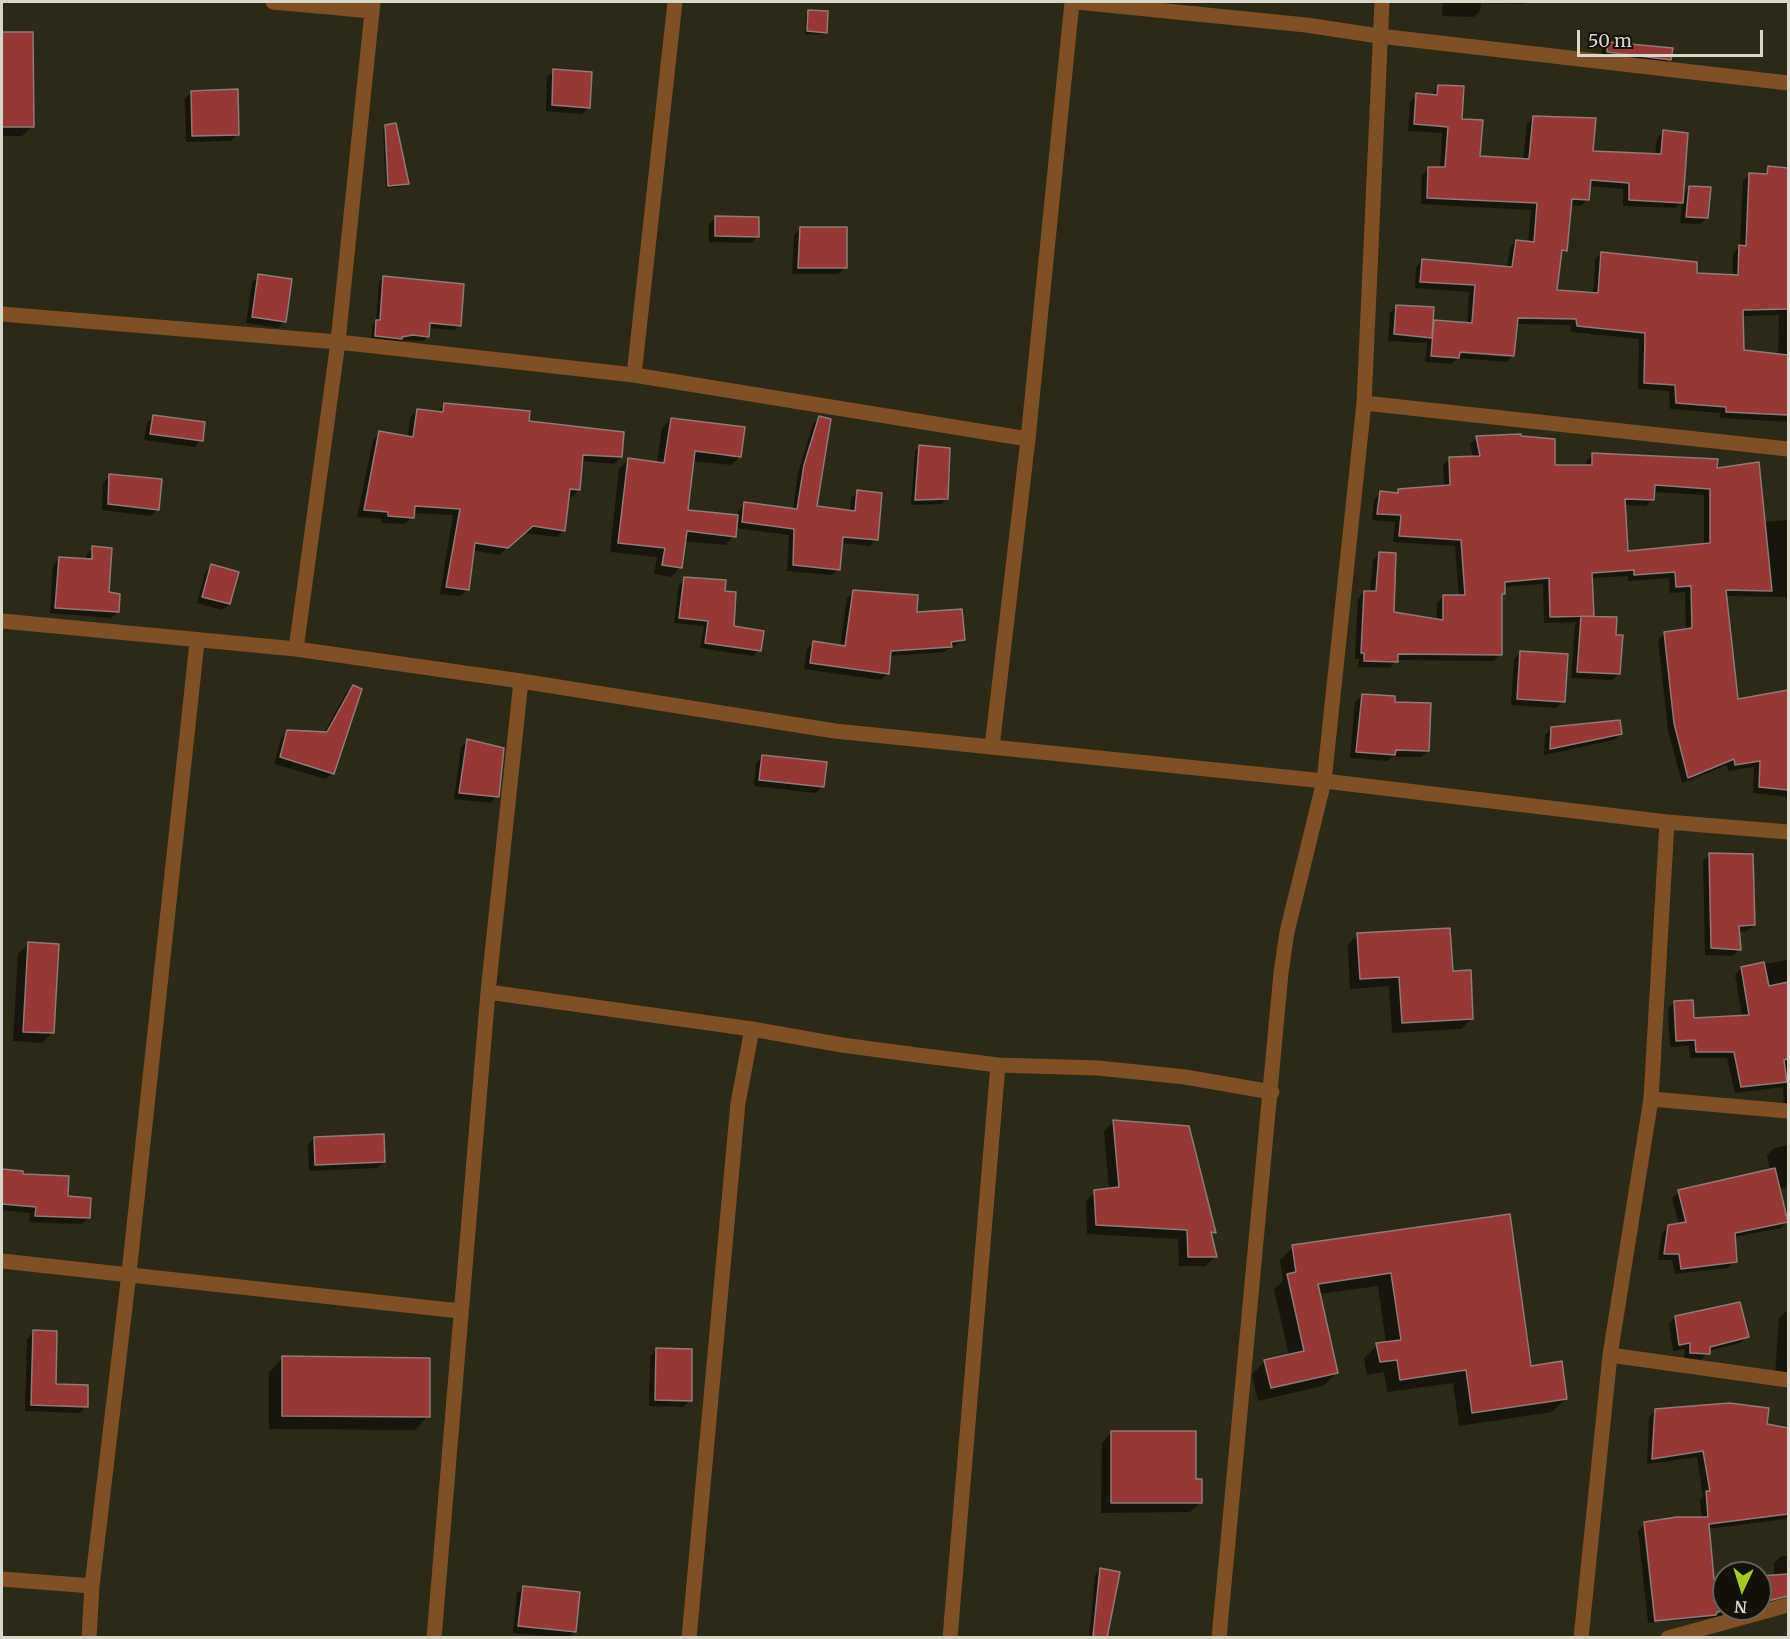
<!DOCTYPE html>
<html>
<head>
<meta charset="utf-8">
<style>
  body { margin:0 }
  #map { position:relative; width:1790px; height:1639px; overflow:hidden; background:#2d2918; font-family:Merriweather,serif }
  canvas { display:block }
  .frame { position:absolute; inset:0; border:3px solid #d9d6cc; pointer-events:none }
  .north { position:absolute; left:1712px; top:1561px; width:60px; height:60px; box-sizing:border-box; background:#13110a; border:2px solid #626058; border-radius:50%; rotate:184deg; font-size:16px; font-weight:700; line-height:24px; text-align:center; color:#d9d6cc }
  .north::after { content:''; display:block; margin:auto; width:21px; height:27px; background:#a3c926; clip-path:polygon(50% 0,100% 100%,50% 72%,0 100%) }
  .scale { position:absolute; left:1577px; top:30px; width:186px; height:27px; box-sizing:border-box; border:3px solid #d9d6cc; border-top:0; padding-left:8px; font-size:18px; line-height:21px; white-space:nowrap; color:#d9d6cc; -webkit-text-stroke:4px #13110a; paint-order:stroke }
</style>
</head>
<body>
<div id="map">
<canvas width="1790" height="1639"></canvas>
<div class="frame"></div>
<div class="north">N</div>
<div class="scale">50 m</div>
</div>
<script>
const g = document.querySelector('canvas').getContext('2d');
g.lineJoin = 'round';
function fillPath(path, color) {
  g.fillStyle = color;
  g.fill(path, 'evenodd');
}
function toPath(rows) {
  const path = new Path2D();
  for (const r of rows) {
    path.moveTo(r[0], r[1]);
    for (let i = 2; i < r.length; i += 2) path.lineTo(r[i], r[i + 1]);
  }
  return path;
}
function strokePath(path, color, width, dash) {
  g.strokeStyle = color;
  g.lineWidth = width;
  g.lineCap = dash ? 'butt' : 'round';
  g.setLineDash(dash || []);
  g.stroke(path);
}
fillPath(toPath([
  [1443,2,1526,2,1524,4,1481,3,1480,11,1474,17,1442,16],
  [809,12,826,32,823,35,805,34,806,15],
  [2,34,31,34,32,126,22,136,2,136],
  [1609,43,1670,59,1663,66,1601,59,1602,50],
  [554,71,589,107,582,114,546,111,547,77],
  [1439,86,1461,120,1479,158,1523,160,1527,124,1533,118,1592,152,1655,155,1657,139,1663,132,1682,194,1689,187,1707,218,1700,224,1680,223,1682,202,1675,208,1623,206,1623,189,1589,186,1588,199,1581,206,1570,205,1565,250,1559,256,1555,291,1593,294,1595,260,1601,254,1695,274,1733,277,1733,253,1740,247,1743,181,1750,174,1762,175,1769,168,1788,169,1788,422,1720,418,1720,413,1670,409,1669,391,1638,389,1639,339,1571,332,1570,325,1516,324,1513,355,1506,362,1458,358,1451,364,1425,362,1427,341,1424,343,1388,341,1390,313,1397,306,1432,324,1434,321,1467,324,1469,292,1415,288,1416,267,1423,261,1507,268,1510,248,1516,241,1528,243,1531,210,1421,204,1422,175,1429,168,1440,169,1442,133,1408,131,1410,102,1417,95,1432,96],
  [1779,315,1778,355,1743,352,1742,316],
  [1453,350,1509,354,1509,357,1452,353],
  [191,92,237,134,231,141,186,142,185,99],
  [386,126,408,184,405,186,386,188,383,129],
  [716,218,758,236,751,243,709,242,709,224],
  [800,229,845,268,838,274,792,274,794,235],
  [259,276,285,321,278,328,246,323,252,282],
  [384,277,460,325,455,330,428,328,428,336,423,341,407,340,395,343,371,341,372,326,376,322,379,282],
  [445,404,528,422,621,457,614,464,581,461,579,490,572,497,568,496,564,530,557,537,525,533,499,555,472,550,468,589,461,596,440,594,453,515,413,513,412,517,405,524,381,523,382,519,357,517,373,440,380,433,408,437,410,417,417,410,437,413],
  [154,417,201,440,195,447,144,440,147,423],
  [819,417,815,508,850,512,851,498,858,492,876,539,870,546,841,543,839,569,832,575,787,571,789,535,735,528,734,536,725,545,684,541,680,567,671,577,654,574,657,557,610,552,619,469,628,460,657,463,662,428,671,419,740,456,731,465,692,461,687,511,738,517,738,511,745,504,793,510,798,473,813,424],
  [1477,438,1553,467,1586,466,1586,461,1593,454,1715,469,1763,522,1788,520,1788,601,1788,597,1726,596,1737,701,1788,691,1788,797,1753,793,1754,767,1728,771,1727,765,1682,783,1668,730,1658,640,1665,633,1686,630,1685,592,1670,593,1669,578,1628,581,1628,576,1591,578,1592,615,1589,618,1615,637,1618,674,1612,680,1571,678,1575,625,1578,622,1544,623,1543,584,1503,587,1500,596,1500,654,1494,661,1396,660,1390,668,1358,667,1359,659,1355,659,1358,599,1364,592,1370,592,1373,560,1379,554,1392,613,1437,620,1437,603,1444,596,1459,597,1455,546,1393,542,1395,522,1372,520,1374,500,1380,493,1396,494,1399,491,1444,487,1443,465,1450,459,1473,458,1470,444],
  [1653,492,1704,495,1704,545,1627,553,1624,505,1646,506,1653,499],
  [920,446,947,498,942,504,911,505,915,451],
  [110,476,158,509,151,516,102,510,103,483],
  [93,548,107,594,118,612,111,618,50,613,53,565,59,559,86,560,87,554],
  [211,566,229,604,222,610,197,603,205,573],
  [685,579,723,592,732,627,759,650,753,656,700,648,704,626,674,623,679,585],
  [854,592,963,640,944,652,889,656,887,674,881,680,804,669,807,649,814,643,840,647,847,598],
  [1520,653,1563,701,1556,708,1511,705,1514,659],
  [353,687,333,773,326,779,274,764,281,739,287,732,324,733,346,693],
  [1362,695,1393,703,1428,751,1421,757,1392,757,1387,761,1350,758,1355,702],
  [1552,729,1621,733,1614,740,1544,755,1545,735],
  [468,741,497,796,491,803,454,799,461,747],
  [763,756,823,786,816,793,754,786,756,763],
  [1710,855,1754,925,1747,931,1738,932,1739,950,1733,956,1705,955,1703,861],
  [1358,934,1451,973,1471,1019,1461,1029,1392,1033,1389,986,1350,989,1348,945],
  [29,944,52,1033,42,1043,13,1041,18,954],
  [1788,960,1788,1110,1784,1108,1783,1087,1735,1093,1727,1058,1690,1058,1689,1046,1670,1047,1668,1009,1674,1002,1693,1020,1742,1017,1735,975,1741,968],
  [1113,1122,1215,1232,1210,1237,1215,1256,1206,1266,1179,1266,1178,1239,1087,1234,1086,1201,1095,1192,1109,1190,1104,1131],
  [314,1138,384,1162,377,1168,309,1171,308,1145],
  [1788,1145,1788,1187,1779,1189,1787,1221,1781,1228,1733,1237,1735,1261,1728,1268,1675,1274,1672,1260,1658,1260,1662,1233,1669,1226,1679,1225,1672,1198,1679,1192,1770,1171,1767,1155,1774,1148],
  [2,1171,67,1178,66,1198,89,1218,82,1224,29,1222,30,1213,2,1210],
  [1509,1216,1530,1367,1566,1399,1552,1412,1459,1426,1453,1383,1387,1392,1384,1372,1367,1375,1364,1358,1377,1345,1386,1343,1378,1286,1319,1294,1337,1373,1323,1386,1258,1401,1252,1374,1265,1361,1289,1356,1274,1289,1283,1281,1280,1260,1293,1247],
  [1788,1310,1788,1375,1775,1374,1779,1318],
  [1675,1317,1747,1337,1740,1343,1708,1351,1701,1360,1684,1359,1685,1349,1673,1351,1669,1324],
  [34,1332,54,1386,86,1406,80,1413,25,1411,27,1339],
  [657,1350,690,1400,684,1407,649,1406,650,1356],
  [283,1358,428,1416,415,1430,269,1429,269,1372],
  [1655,1411,1788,1429,1788,1516,1786,1519,1708,1529,1713,1581,1724,1580,1724,1609,1751,1609,1723,1617,1657,1622,1646,1527,1643,1527,1654,1622,1648,1623,1638,1531,1645,1524,1702,1519,1700,1499,1703,1496,1697,1457,1647,1464,1649,1417],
  [1112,1432,1195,1481,1201,1502,1190,1512,1101,1513,1102,1443],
  [1781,1556,1788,1556,1788,1580,1773,1579,1774,1598,1768,1604,1760,1606,1760,1577,1774,1576,1774,1563],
  [1100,1570,1105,1638,1089,1638,1095,1575],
  [523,1587,575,1631,569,1638,513,1633,517,1594]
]), '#0007');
const building = toPath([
  [808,10,828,11,827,33,807,31,808,10],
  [2,32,33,32,34,127,2,127,2,32],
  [1608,42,1673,48,1671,60,1607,52,1608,42],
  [553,69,592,72,590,108,552,105,553,69],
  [1438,85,1464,86,1462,119,1483,120,1480,156,1529,159,1533,116,1596,118,1593,151,1661,154,1663,130,1688,133,1683,203,1629,200,1629,183,1591,180,1589,200,1572,199,1567,251,1562,250,1557,290,1598,293,1601,252,1697,262,1697,273,1738,275,1739,245,1746,246,1749,173,1767,174,1768,166,1788,168,1788,309,1743,310,1744,350,1788,355,1788,415,1726,412,1726,407,1676,403,1675,385,1644,383,1645,333,1577,326,1576,319,1518,318,1514,356,1460,352,1459,358,1431,356,1434,320,1472,323,1475,285,1420,282,1422,259,1512,267,1516,240,1534,242,1537,203,1427,198,1428,167,1445,167,1448,127,1414,124,1416,93,1437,95,1438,85],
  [238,89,239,135,192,136,191,91,238,89],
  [396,123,409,184,388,186,385,125,396,123],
  [1689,186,1711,187,1708,218,1686,217,1689,186],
  [715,216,759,217,759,237,715,236,715,216],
  [800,227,847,227,847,268,798,268,800,227],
  [258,274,292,279,286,322,252,317,258,274],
  [383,276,464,284,461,326,430,323,429,337,413,335,402,337,402,339,375,336,376,320,380,320,383,276],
  [1396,305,1434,307,1432,338,1394,334,1396,305],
  [444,403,530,411,529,421,624,432,622,457,583,455,580,490,570,489,565,531,533,526,508,548,475,543,469,590,446,587,460,509,415,506,414,518,388,516,388,512,364,510,379,431,413,437,417,409,443,412,444,403],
  [153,415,205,422,203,441,150,434,153,415],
  [819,416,831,419,817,506,855,511,857,490,882,493,878,540,843,537,840,570,793,565,794,529,742,522,744,502,797,509,804,465,819,416],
  [671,418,745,427,741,457,695,451,688,510,738,515,736,537,687,531,682,568,662,565,665,548,618,543,628,458,664,463,671,418],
  [1521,434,1521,436,1555,439,1555,465,1592,465,1592,453,1718,459,1717,468,1759,462,1772,591,1726,590,1738,699,1788,690,1788,790,1759,787,1760,761,1735,765,1734,759,1688,778,1674,723,1664,632,1692,628,1691,586,1676,587,1675,572,1634,575,1634,570,1592,573,1594,616,1550,617,1549,578,1505,582,1505,594,1502,594,1502,655,1398,654,1398,662,1364,661,1364,653,1361,653,1364,591,1376,591,1379,552,1396,553,1394,612,1443,620,1443,595,1465,595,1461,540,1399,536,1401,515,1377,514,1380,491,1398,493,1398,489,1450,485,1449,457,1480,456,1476,436,1521,434],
  [1655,485,1710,489,1710,543,1628,551,1625,499,1654,500,1655,485],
  [919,445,950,448,948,499,915,500,919,445],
  [109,474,162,479,159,510,108,504,109,474],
  [92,546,112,548,109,592,120,594,119,612,55,608,59,557,92,559,92,546],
  [211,564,239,572,230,604,202,597,211,564],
  [684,577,726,580,725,591,736,592,734,626,764,631,761,651,705,643,708,621,679,618,684,577],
  [853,590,918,595,917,612,962,609,965,640,951,642,952,647,891,651,889,674,810,663,813,641,845,646,853,590],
  [1581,616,1617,617,1616,635,1623,635,1620,674,1577,672,1581,616],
  [1520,651,1568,654,1565,702,1517,699,1520,651],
  [353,685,362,689,334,774,280,757,287,730,327,732,353,685],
  [1362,694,1395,696,1395,702,1431,703,1429,751,1396,750,1395,755,1356,752,1362,694],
  [1620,720,1622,734,1550,749,1551,727,1620,720],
  [467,739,504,748,499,797,459,793,467,739],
  [762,755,827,762,824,787,759,780,762,755],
  [1709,853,1753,854,1755,925,1739,926,1741,950,1711,948,1709,853],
  [1450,928,1453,971,1471,970,1473,1019,1402,1023,1399,977,1360,979,1357,933,1450,928],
  [28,942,59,944,54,1033,23,1032,28,942],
  [1764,962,1769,986,1788,982,1788,1059,1784,1060,1787,1082,1741,1087,1734,1052,1696,1052,1695,1040,1676,1041,1674,1001,1693,1000,1694,1018,1749,1015,1741,967,1764,962],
  [1113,1120,1189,1126,1216,1233,1211,1232,1217,1257,1188,1257,1187,1230,1096,1225,1094,1190,1119,1187,1113,1120],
  [384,1134,385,1162,315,1165,314,1137,384,1134],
  [1775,1168,1788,1222,1735,1233,1737,1262,1681,1269,1679,1254,1664,1254,1668,1225,1686,1222,1678,1190,1775,1168],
  [2,1169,23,1171,23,1174,69,1176,68,1196,91,1198,90,1218,35,1216,36,1207,2,1204,2,1169],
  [1510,1214,1531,1366,1562,1361,1567,1399,1472,1413,1466,1370,1400,1380,1397,1360,1380,1362,1376,1343,1401,1340,1391,1273,1318,1284,1338,1373,1271,1388,1264,1360,1304,1351,1287,1274,1296,1272,1292,1245,1510,1214],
  [1740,1302,1749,1337,1710,1347,1710,1354,1690,1353,1690,1343,1679,1345,1675,1316,1740,1302],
  [33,1330,57,1331,56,1384,88,1385,88,1407,31,1405,33,1330],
  [656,1348,692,1349,692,1401,655,1400,656,1348],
  [282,1356,430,1358,430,1417,282,1416,282,1356],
  [1729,1403,1769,1408,1767,1424,1788,1428,1788,1514,1709,1524,1714,1579,1724,1578,1724,1609,1737,1609,1717,1612,1716,1615,1655,1621,1644,1522,1677,1517,1708,1517,1706,1491,1710,1491,1703,1451,1652,1459,1655,1409,1729,1403],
  [1111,1431,1196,1431,1196,1479,1202,1479,1202,1503,1111,1503,1111,1431],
  [1100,1568,1120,1572,1107,1638,1093,1636,1100,1568],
  [1788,1574,1788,1596,1760,1603,1760,1576,1788,1574],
  [523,1586,580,1592,576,1632,518,1626,523,1586]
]);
fillPath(building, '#963738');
strokePath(building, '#917977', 1.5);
strokePath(toPath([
  [273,2,372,11],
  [1077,2,1306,25,1379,36,1788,83],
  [2,314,338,342,634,375,1028,439],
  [634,375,675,2],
  [1364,403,1788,449],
  [2,621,296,649,521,681,835,731,1324,781,1667,822,1788,832],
  [296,649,338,342,373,2],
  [992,747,1028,439,1072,2],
  [488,992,752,1029,842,1045,917,1055,998,1065,1098,1068,1185,1077,1272,1092],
  [1651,1099,1788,1111],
  [2,1261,460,1311],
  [1610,1355,1788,1380],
  [2,1579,92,1586],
  [89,1638,92,1586,129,1273,197,642],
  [434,1638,488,992,521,681],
  [689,1638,738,1103,752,1029],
  [950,1638,998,1065],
  [1219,1638,1281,973,1287,932,1324,781,1364,403,1382,2],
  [1581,1638,1610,1355,1651,1099,1667,822],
  [1668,1638,1788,1605]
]), '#7f5026', 15);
</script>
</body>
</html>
